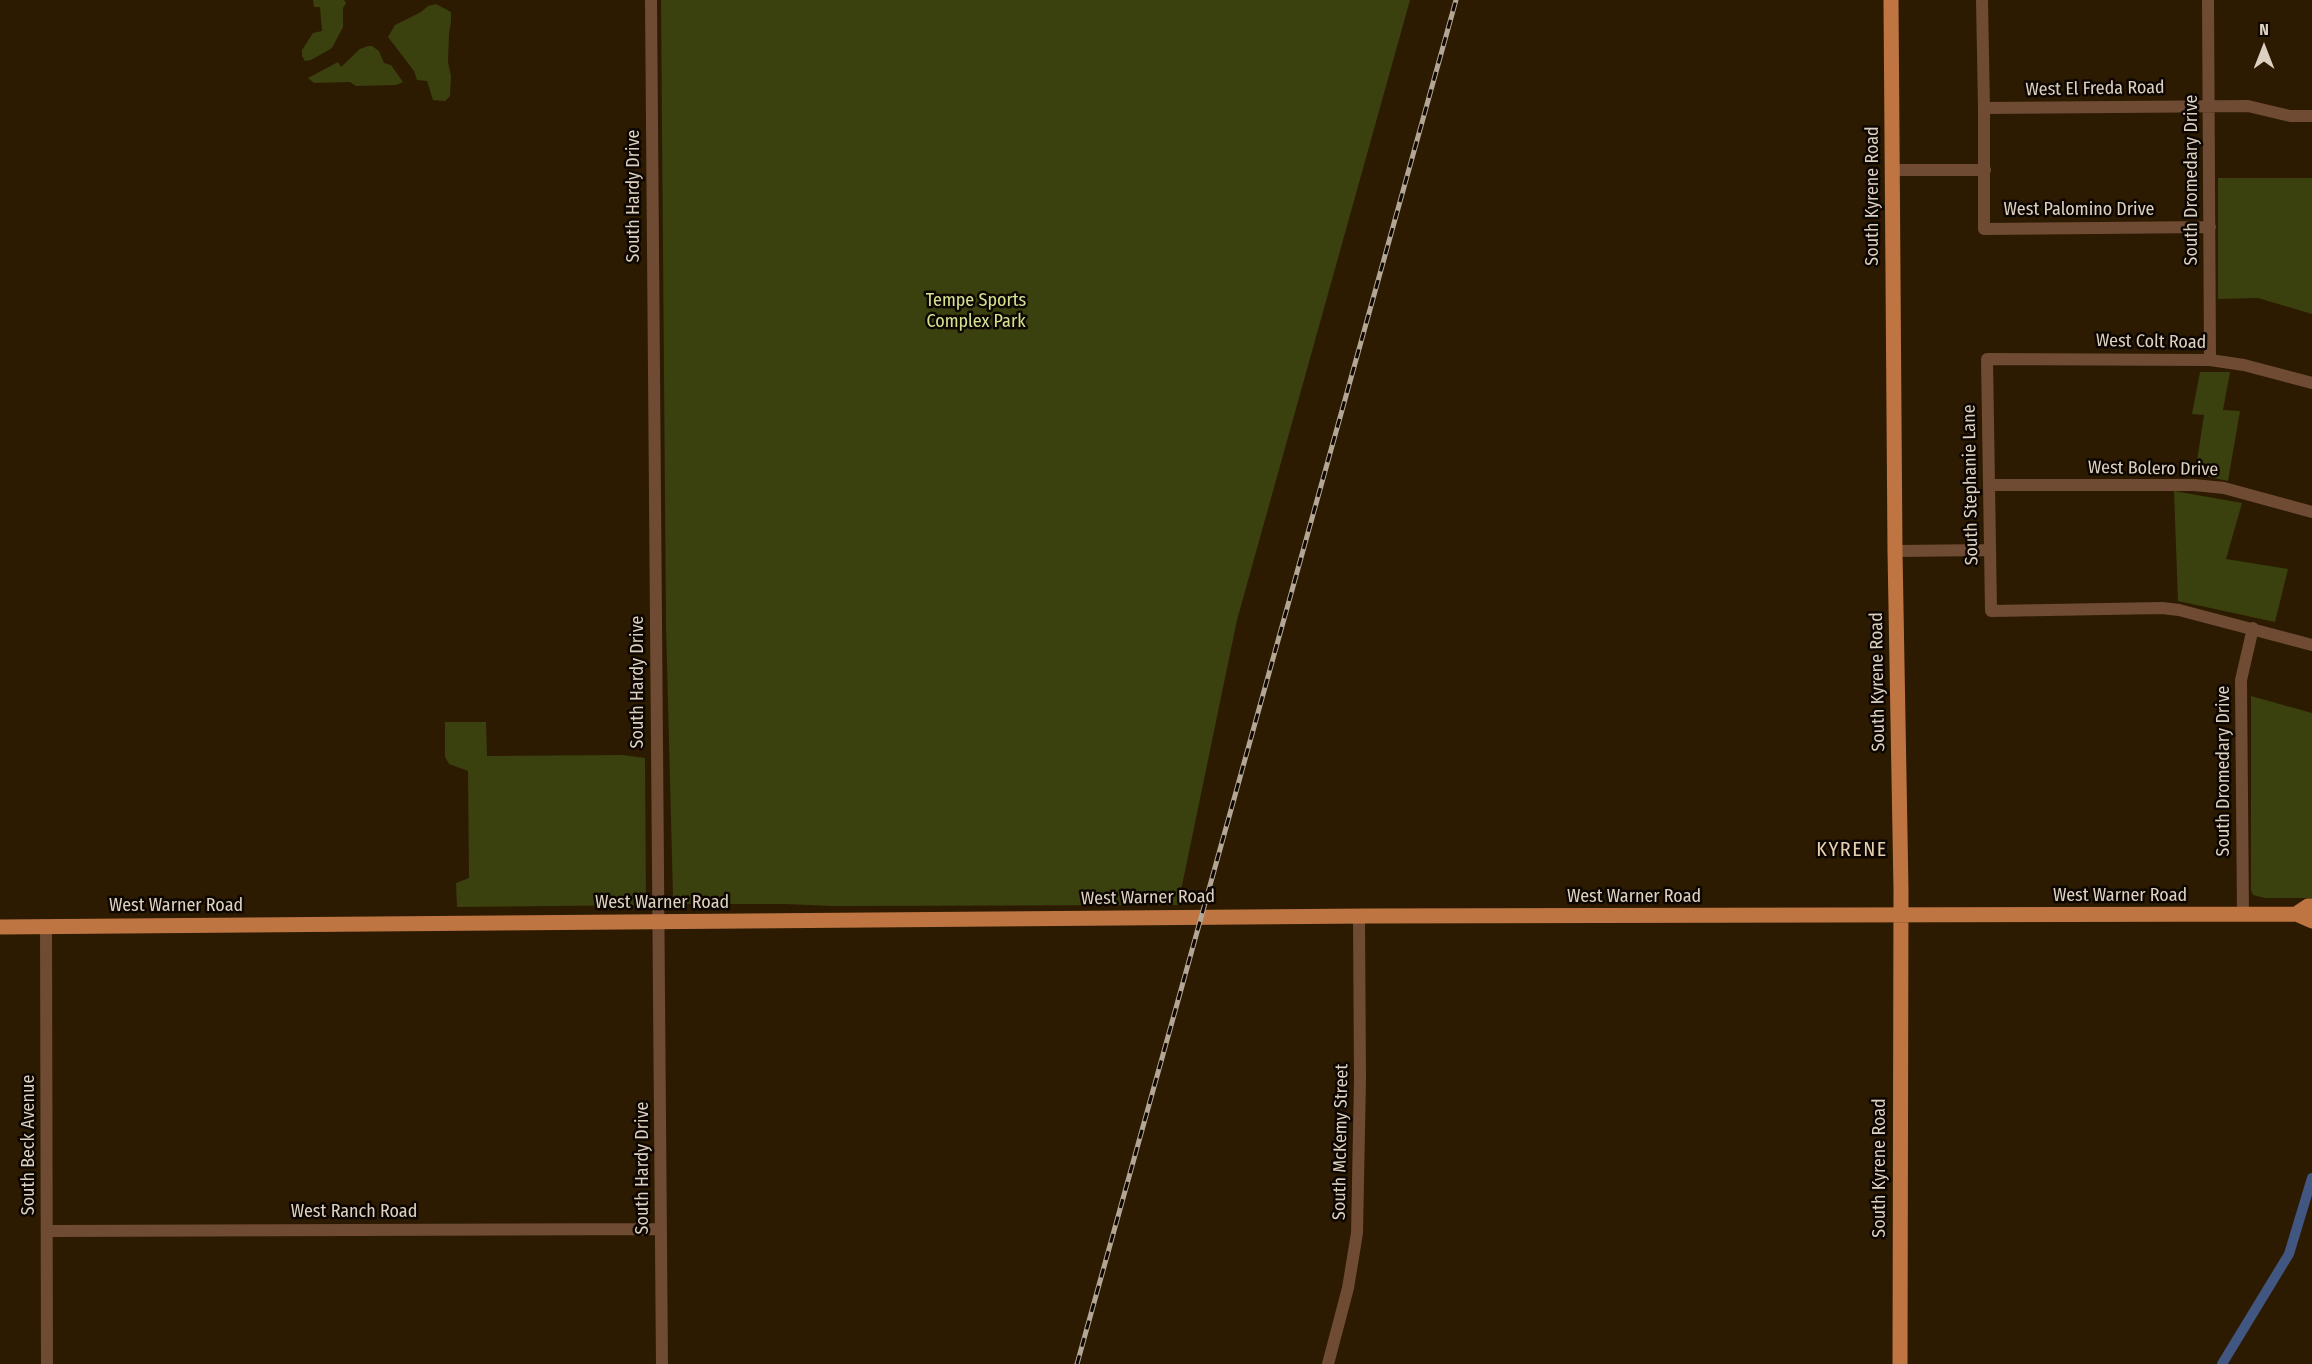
<!DOCTYPE html>
<html>
<head>
<meta charset="utf-8">
<style>
  body { margin:0 }
  #map { position:relative; width:2312px; height:1364px; overflow:hidden; background:#2c1b00; font-family:"Fira Sans Condensed",sans-serif }
  canvas { display:block }
  .north { position:absolute; left:2234px; top:18px; width:60px; height:60px; -webkit-text-stroke:4px #0e0701; paint-order:stroke; rotate:0deg; font-size:16px; font-weight:700; line-height:24px; text-align:center; color:#ddd2c2 }
  .north::after { content:''; display:block; margin:auto; width:21px; height:27px; background:#ddd2c2; clip-path:polygon(50% 0,100% 100%,50% 72%,0 100%) }
</style>
</head>
<body>
<div id="map">
<canvas width="2312" height="1364"></canvas>
<div class="north">N</div>
</div>
<script>
const g = document.querySelector('canvas').getContext('2d');
g.lineJoin = 'round';
function fillPath(path, color) {
  g.fillStyle = color;
  g.fill(path, 'evenodd');
}
function toPath(rows) {
  const path = new Path2D();
  for (const r of rows) {
    path.moveTo(r[0], r[1]);
    for (let i = 2; i < r.length; i += 2) path.lineTo(r[i], r[i + 1]);
  }
  return path;
}
function strokePath(path, color, width, dash) {
  g.strokeStyle = color;
  g.lineWidth = width;
  g.lineCap = dash ? 'butt' : 'round';
  g.setLineDash(dash || []);
  g.stroke(path);
}
function write(font, color, halo, rows, align = 'center') {
  g.font = font + ' "Fira Sans Condensed",sans-serif';
  g.lineWidth = 5;
  g.setLineDash([]);
  g.textBaseline = 'middle';
  g.strokeStyle = halo;
  g.fillStyle = color;
  for (const [text, x, y, turn = 0] of rows) {
    g.save();
    g.translate(x, y);
    g.rotate((+turn || 0) * Math.PI / 180);
    g.textAlign = isNaN(turn) ? turn : align;
    if (halo) g.strokeText(text, 0, 0);
    g.fillText(text, 0, 0);
    g.restore();
  }
}
fillPath(toPath([
  [313,0,344,0,346,3,343,8,343,27,332,48,311,60,305,61,302,56,302,50,313,33,322,31,320,7,314,7],
  [661,0,1410,0,1237,620,1178,905,832,906,785,904,681,904,673,897,666,624],
  [436,4,451,12,451,21,449,34,448,62,451,76,450,96,445,101,433,100,427,81,417,80,414,71,388,37,395,25,421,12,428,6],
  [368,46,372,46,379,51,384,63,391,65,403,82,396,85,356,86,350,82,314,83,308,78,338,62,341,67,360,49],
  [2218,178,2312,178,2312,314,2258,298,2218,299],
  [2200,372,2230,372,2223,410,2240,411,2228,481,2195,474,2204,415,2192,414],
  [2174,491,2242,503,2226,559,2288,569,2275,622,2178,601],
  [2251,696,2312,713,2312,898,2265,898,2253,895,2251,890],
  [445,722,486,722,487,756,622,755,645,758,646,905,457,907,456,883,469,878,468,771,449,764,445,757]
]), '#3a410e');
strokePath(toPath([
  [2222,1364,2289,1254,2312,1178]
]), '#415681', 10);
strokePath(toPath([
  [651,0,662,1364],
  [1982,0,1984,108,1984,229,2210,227],
  [2208,0,2210,360],
  [1984,108,2248,106,2290,116,2312,116],
  [1892,170,1985,170],
  [2312,383,2244,365,2210,360,1987,359,1991,611,2162,608,2179,610,2312,645],
  [1989,485,2194,485,2224,488,2312,512],
  [1895,551,1990,550],
  [2243,915,2241,680,2253,628],
  [46,927,47,1364],
  [48,1231,661,1229],
  [1328,1364,1348,1288,1357,1233,1360,1079,1359,917]
]), '#6f4b33', 12);
strokePath(toPath([
  [1891,0,1895,551,1901,890,1900,1364],
  [2296,914,2308,906,2312,906],
  [0,927,1368,916,2296,914,2312,921]
]), '#bf7541', 15);
const rail = toPath([
  [1077,1364,1456,0]
]);
strokePath(rail, '#b3a694', 5);
strokePath(rail, '#0e0701', 3, [9]);
write('18px', '#ddd2c2', '#0e0701', [
  ["West El Freda Road",2095,89,-1],
  ["South Dromedary Drive",2192,180,-90],
  ["South Hardy Drive",634,196,-90],
  ["South Kyrene Road",1873,196,-90],
  ["West Palomino Drive",2079,210],
  ["West Colt Road",2151,342,1],
  ["West Bolero Drive",2153,469,1],
  ["South Stephanie Lane",1971,485,-91],
  ["South Hardy Drive",638,682,-90],
  ["South Kyrene Road",1878,682,-91],
  ["South Dromedary Drive",2224,771,-90],
  ["West Warner Road",2120,896],
  ["West Warner Road",1634,897],
  ["West Warner Road",1148,898,-1],
  ["West Warner Road",662,903],
  ["West Warner Road",176,906],
  ["South McKemy Street",1341,1142,-89],
  ["South Beck Avenue",29,1145,-90],
  ["South Hardy Drive",643,1168,-90],
  ["South Kyrene Road",1880,1168,-90],
  ["West Ranch Road",354,1212]
]);
write('18px', '#d4e291', '#0e0701', [
  ["Tempe Sports",976,301],
  ["Complex Park",976,322]
]);
g.letterSpacing = '1.5px';
write('20px', '#e7d1b1', '#0e0701', [
  ["KYRENE",1852,850]
]);
g.letterSpacing = '0px';
</script>
</body>
</html>
